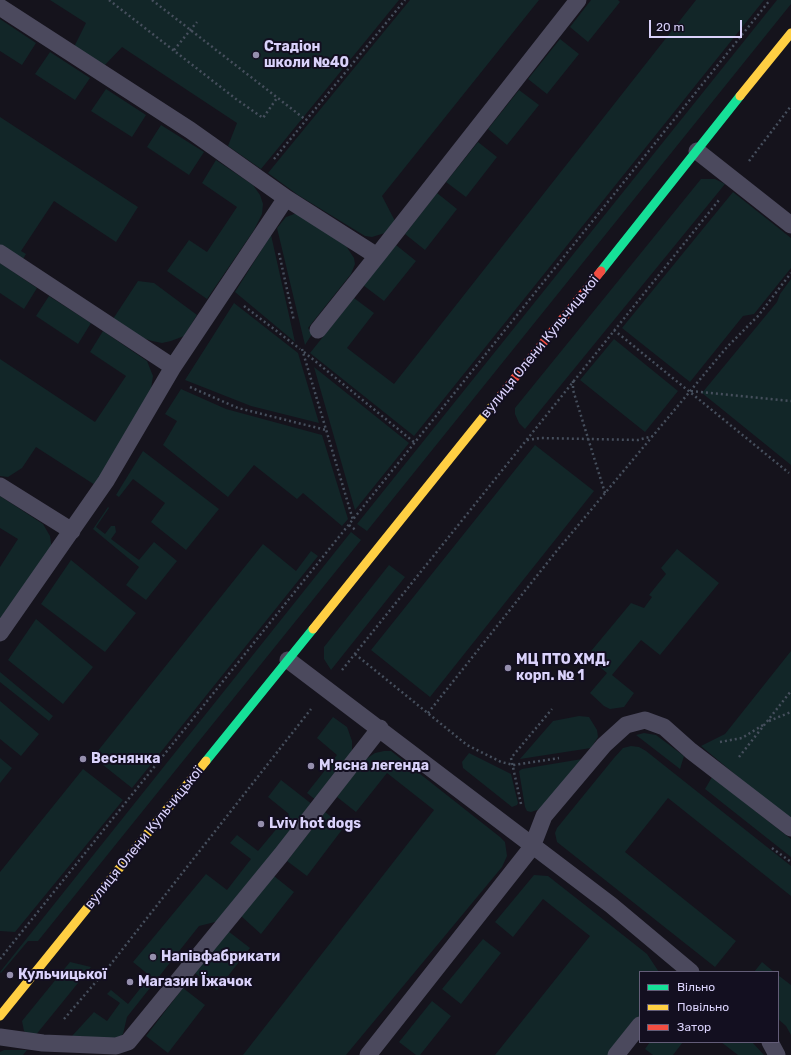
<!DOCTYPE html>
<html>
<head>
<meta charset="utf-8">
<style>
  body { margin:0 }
  #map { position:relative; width:791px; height:1055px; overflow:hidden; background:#15131c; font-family:Rubik,sans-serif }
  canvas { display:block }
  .legend { position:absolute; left:639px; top:971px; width:140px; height:72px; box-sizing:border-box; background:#130f20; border:1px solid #635d78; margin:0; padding:5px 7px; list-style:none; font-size:12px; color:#dad2fb }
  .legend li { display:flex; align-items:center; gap:8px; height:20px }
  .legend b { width:20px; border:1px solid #635d78 }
  .scale { position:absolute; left:649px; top:20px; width:93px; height:18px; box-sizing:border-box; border:2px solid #dad2fb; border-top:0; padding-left:5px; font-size:12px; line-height:14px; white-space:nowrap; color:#dad2fb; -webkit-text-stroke:3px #130f20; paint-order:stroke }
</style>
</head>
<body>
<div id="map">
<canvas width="791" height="1055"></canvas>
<ul class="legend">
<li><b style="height:5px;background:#16e098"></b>Вільно</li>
<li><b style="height:5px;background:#ffcf43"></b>Повільно</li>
<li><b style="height:5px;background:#f24e42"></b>Затор</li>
</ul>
<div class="scale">20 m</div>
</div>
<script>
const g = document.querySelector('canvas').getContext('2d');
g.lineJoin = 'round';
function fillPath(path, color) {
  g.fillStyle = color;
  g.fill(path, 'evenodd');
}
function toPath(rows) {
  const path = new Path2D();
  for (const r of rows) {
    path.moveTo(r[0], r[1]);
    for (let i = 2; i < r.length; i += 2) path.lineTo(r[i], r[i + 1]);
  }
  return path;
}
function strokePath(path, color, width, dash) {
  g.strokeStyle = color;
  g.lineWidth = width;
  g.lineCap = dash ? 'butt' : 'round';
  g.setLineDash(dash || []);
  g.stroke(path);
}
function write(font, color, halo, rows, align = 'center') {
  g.font = font + ' Rubik,sans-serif';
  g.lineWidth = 4;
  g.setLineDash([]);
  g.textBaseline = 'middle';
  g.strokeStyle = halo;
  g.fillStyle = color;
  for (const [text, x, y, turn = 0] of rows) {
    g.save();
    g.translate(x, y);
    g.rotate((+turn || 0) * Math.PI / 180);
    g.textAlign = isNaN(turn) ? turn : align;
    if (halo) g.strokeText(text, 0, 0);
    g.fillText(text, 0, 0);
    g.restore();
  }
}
fillPath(toPath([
  [50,0,399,0,261,169,228,146,237,123,122,47,105,65,74,47,86,23],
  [410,0,539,0,382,196,395,221,388,232,372,237,365,236,298,195,268,173],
  [591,0,618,0,620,2,588,42,570,27],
  [696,0,764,0,414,436,310,353,354,298,374,313,347,348,394,384],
  [777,0,791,0,791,4,367,531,357,524],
  [0,19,36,43,22,65,0,51],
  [560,39,579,54,547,94,528,79],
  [50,52,90,78,75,100,35,74],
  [106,89,146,115,132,137,91,111],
  [519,90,539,105,507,145,488,129],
  [0,117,138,207,116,242,54,201,21,251,26,254,23,259,0,245],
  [161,125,204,152,189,175,147,147],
  [478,142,497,157,466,197,446,182],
  [216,160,253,185,260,195,263,204,262,214,254,230,207,299,167,271,189,240,207,252,237,207,202,183],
  [701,179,715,179,725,184,525,429,519,423,515,414,515,408],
  [733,192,791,238,791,268,754,314,743,316,690,382,622,328],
  [437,193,457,209,425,250,405,234],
  [297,213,346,246,354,258,355,264,351,274,308,328,312,334,305,345,277,228,286,217],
  [271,235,295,342,235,292],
  [396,245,416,261,384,301,363,285],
  [0,263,37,288,24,309,0,293],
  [791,279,791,465,702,393,777,302,780,294],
  [138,281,154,283,197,315,184,336,171,341,162,343,152,341,143,338,113,319],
  [49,296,91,323,78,344,36,316],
  [234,303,298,353,319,423,251,406,185,380],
  [103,331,147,361,153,376,151,389,95,485,36,447,22,468,8,477,0,476,0,359,95,422,126,376,90,352],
  [614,339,678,391,645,432,580,380],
  [314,367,409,443,355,510],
  [181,389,226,409,322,435,348,519,342,526,303,493,297,499,254,465,228,497,163,445,177,421,165,414],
  [535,445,594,491,430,697,371,650],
  [143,451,219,509,186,550,151,522,165,503,133,479,119,497,116,495],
  [0,496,43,524,50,536,52,550,0,619,0,567,18,539,0,528],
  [108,507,109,508,96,527,105,534,111,526,115,526,116,532,111,539,139,560,154,542,177,561,146,600,126,585,139,567,93,529],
  [351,532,361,540,38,941,28,941,1,973,0,972],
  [263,544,296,571,311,551,318,556,132,788,93,757],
  [677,549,719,583,660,655,641,640,612,675,634,693,624,707,610,709,604,706,590,693,607,673,587,656,631,603,644,608,652,597,649,595,666,574,661,568],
  [71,560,136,613,105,652,41,604],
  [389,565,405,577,331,670,324,659,324,647],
  [36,619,93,667,63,704,8,660],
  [791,651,791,821,701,746,725,734],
  [0,672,53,716,49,721,0,682],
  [0,701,39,734,21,756,0,739],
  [579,716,589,717,597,730,598,737,591,748,520,759,553,721],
  [333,717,347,727,352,741,352,751,317,801,307,793,337,755,317,738],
  [644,733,656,735,684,756,680,769,636,735],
  [631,746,639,747,646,751,791,866,791,896,668,798,625,852,736,941,715,967,557,842,555,833,557,828,614,758,623,748],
  [384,751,391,751,500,837,505,842,507,856,502,867,346,1055,243,1055,434,810,387,773,356,812,337,797,363,761,375,753],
  [469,753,511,774,518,803,517,805,512,807,463,768,462,762],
  [0,758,12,768,0,783],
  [582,759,540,809,531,812,527,811,525,807,519,771,522,769],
  [83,769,123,800,15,932,0,931,0,872],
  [712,777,791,839,791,857,705,789],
  [281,780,313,805,219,921,199,926,127,1017,123,1034,118,1039,72,1036,94,1012,107,1021,120,1003,107,994,111,990,128,1004,150,976,133,962,206,874,227,890,251,859,230,843,237,835,258,851,289,814,268,797],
  [325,812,344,827,307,876,287,861],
  [534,875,548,876,585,905,647,954,659,972,640,972,640,1016,608,1055,495,1055,590,936,543,899,513,937,495,922],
  [274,876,294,892,261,934,241,916],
  [228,931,250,948,217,990,195,973],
  [483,939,501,953,461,1004,442,989],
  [70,962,91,967,35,1036,29,1035,24,1031,22,1021],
  [762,962,774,972,754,972],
  [778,975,791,985,791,1035,786,1026,778,1019],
  [183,988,205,1005,168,1053,146,1036],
  [432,1001,451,1016,420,1055,416,1055,399,1042],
  [650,1042,683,1042,673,1055,653,1055,645,1049],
  [721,1042,752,1042,764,1055,738,1055],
  [4,1050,27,1050,23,1055,0,1055,0,1052]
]), '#122628');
strokePath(toPath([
  [109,0,236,99,263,118,277,98],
  [152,0,306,120],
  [174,50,197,22],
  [274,159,405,0],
  [749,161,791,106],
  [279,253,294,321],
  [244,306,300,349],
  [614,330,789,473],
  [302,349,353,520],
  [304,352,415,443],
  [573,381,573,390,605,493],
  [190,387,238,408,326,430],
  [691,391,791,401],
  [527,440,540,438,638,440,653,436],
  [349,525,357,531],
  [355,654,467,745,501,762,514,765,559,758],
  [342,670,719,200],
  [428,713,555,553,727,347,758,316,791,273],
  [769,721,791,712],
  [720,742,742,738,763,725],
  [739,757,791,691],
  [521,804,511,758,552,709],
  [772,848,791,862],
  [0,959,770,0],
  [64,1019,107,969,311,709]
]), '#464f5d', 2.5, [2, 3]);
strokePath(toPath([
  [0,7,190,130,286,198,173,367,106,481,0,633],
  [697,151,791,225],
  [286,198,377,256,578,0],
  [0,253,173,367],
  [318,330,377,256],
  [0,486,72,531],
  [288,660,611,905,691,972],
  [0,1037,43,1043,116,1046,128,1042,281,855,380,728],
  [770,1042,777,1055],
  [368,1055,532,847,544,816,604,745,626,725,645,720,664,727,691,751,791,828],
  [616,1055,640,1025]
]), '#4b495d', 17);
strokePath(toPath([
  [601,271,740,96],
  [206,761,313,629]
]), '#16e098', 9);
strokePath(toPath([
  [740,96,791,33],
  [313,629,501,395],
  [0,1016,206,761]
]), '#ffcf43', 9);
strokePath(toPath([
  [501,395,601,271]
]), '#f24e42', 9);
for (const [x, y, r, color] of [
  [256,55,4,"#958fad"],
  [508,668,4,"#958fad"],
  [83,759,4,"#958fad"],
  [311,766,4,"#958fad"],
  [261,824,4,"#958fad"],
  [153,957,4,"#958fad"],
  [10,975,4,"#958fad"],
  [130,982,4,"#958fad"]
]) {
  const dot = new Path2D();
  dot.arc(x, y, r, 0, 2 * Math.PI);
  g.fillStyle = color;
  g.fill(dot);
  strokePath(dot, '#130f20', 1.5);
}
write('bold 14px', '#dad2fb', '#130f20', [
  ["Стадіон",264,47],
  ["школи №40",264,63],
  ["МЦ ПТО ХМД,",516,660],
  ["корп. № 1",516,676],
  ["Веснянка",91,759],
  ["М'ясна легенда",319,766],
  ["Lviv hot dogs",269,824],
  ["Напівфабрикати",161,957],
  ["Кульчицької",18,975],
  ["Магазин Їжачок",138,982]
], 'left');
write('14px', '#dad2fb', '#130f20', [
  ["вулиця Олени Кульчицької",540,347,-51],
  ["вулиця Олени Кульчицької",144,838,-51]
]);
</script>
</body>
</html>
